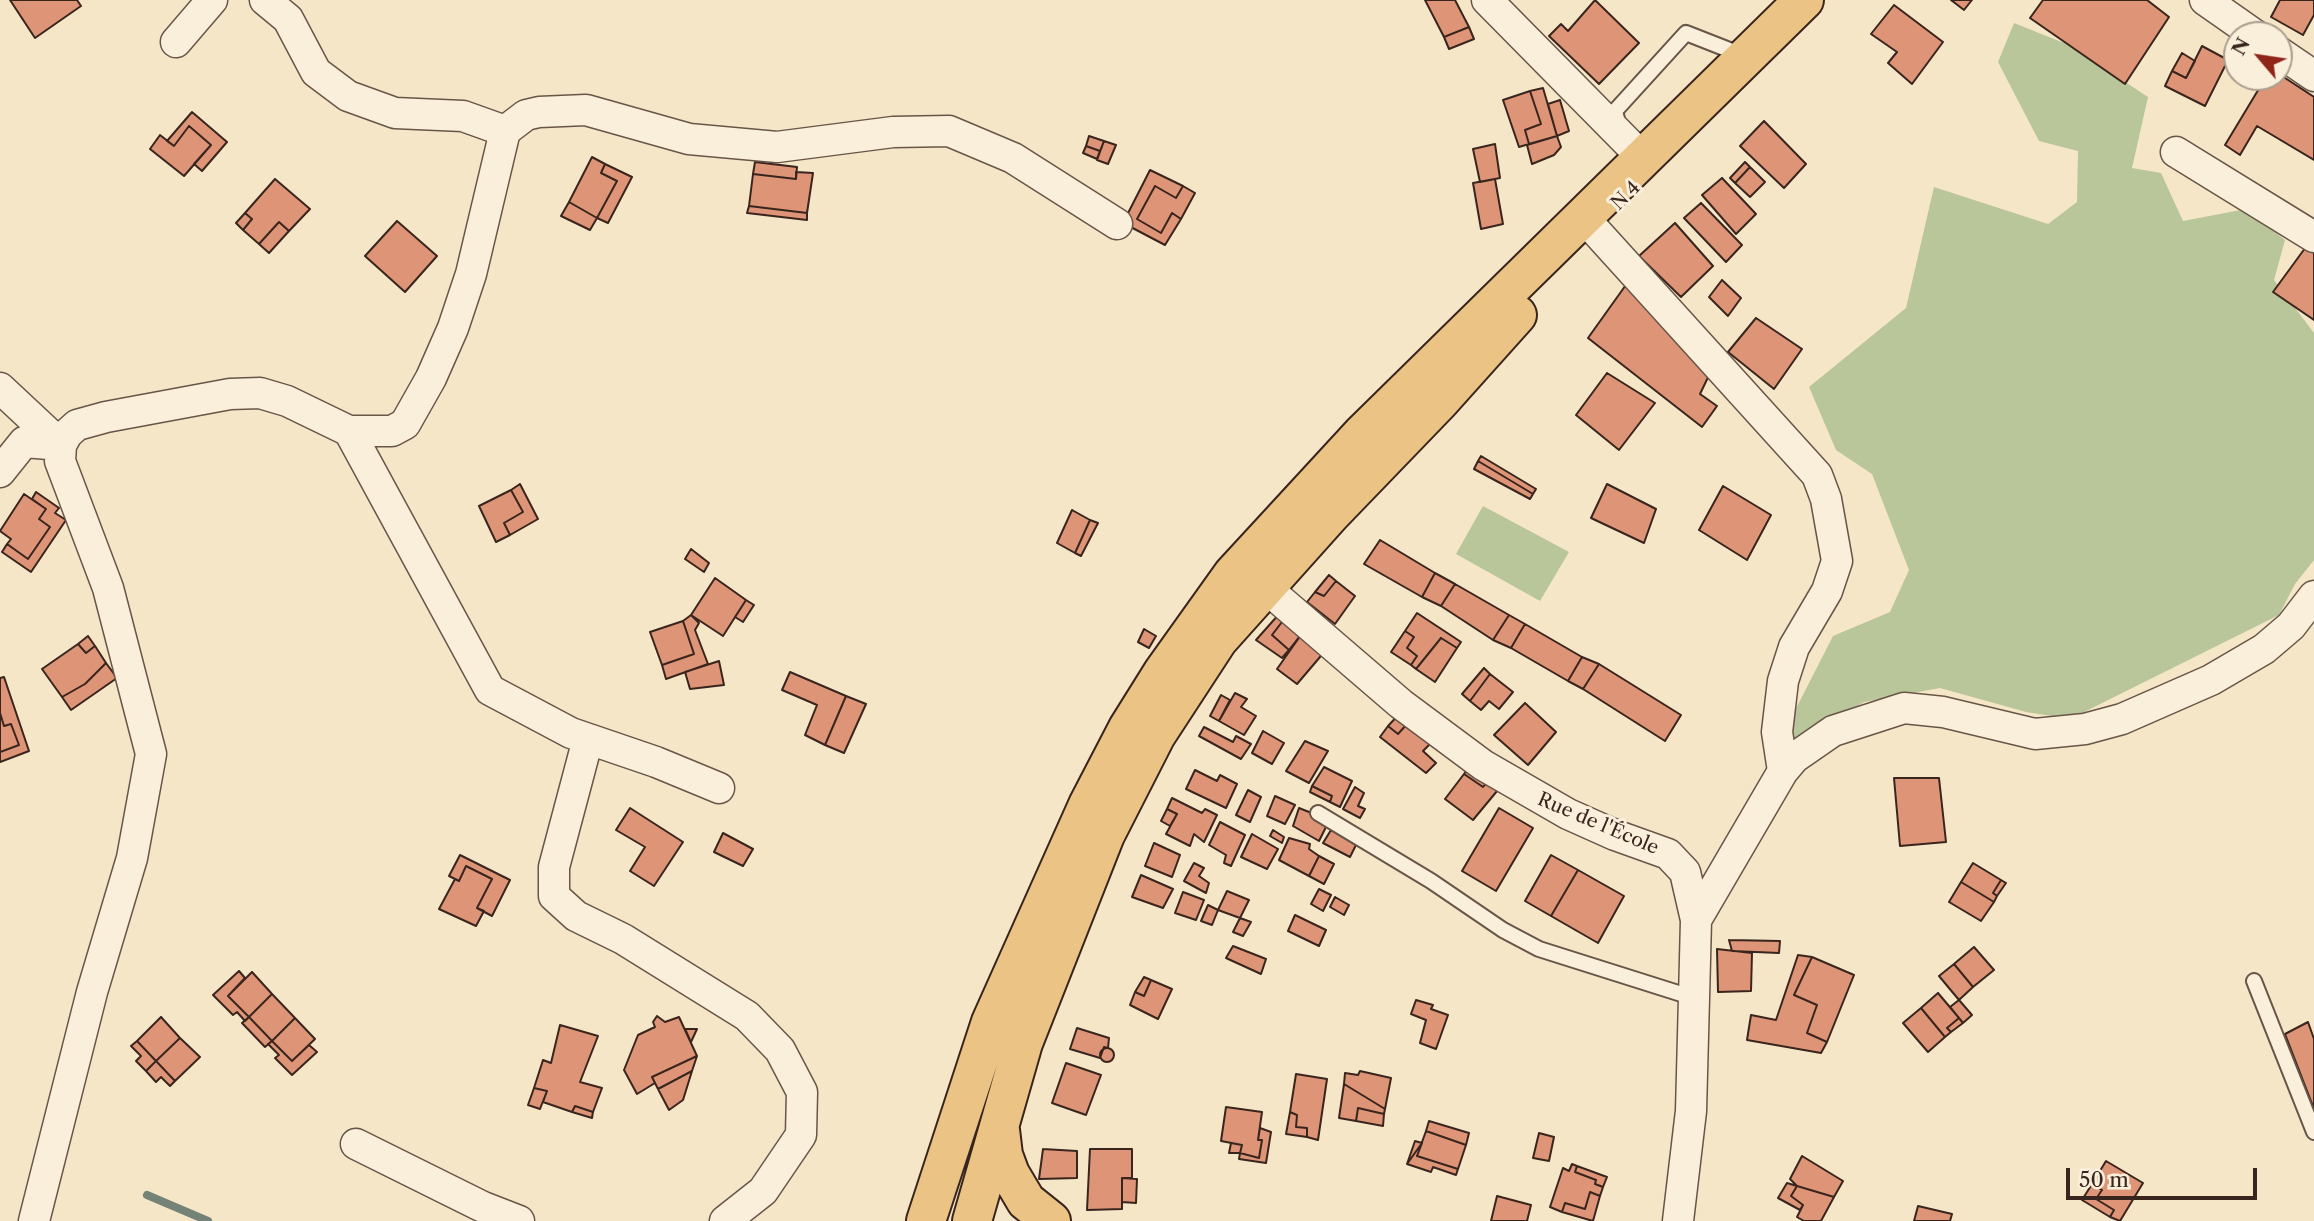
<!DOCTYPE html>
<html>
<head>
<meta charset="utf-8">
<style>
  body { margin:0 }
  #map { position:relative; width:2314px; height:1221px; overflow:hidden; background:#f6e6c8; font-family:"Libre Caslon Text",serif }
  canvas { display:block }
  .north { position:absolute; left:2223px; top:21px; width:70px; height:70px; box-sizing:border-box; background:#f9efdb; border:2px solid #ac9e8f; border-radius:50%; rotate:299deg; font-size:19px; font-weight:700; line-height:28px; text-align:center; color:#39251d }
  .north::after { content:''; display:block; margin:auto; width:24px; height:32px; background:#8f2418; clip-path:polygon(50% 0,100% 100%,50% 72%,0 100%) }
  .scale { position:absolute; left:2066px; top:1168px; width:191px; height:32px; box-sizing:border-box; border:4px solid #39251d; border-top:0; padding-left:9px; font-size:21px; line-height:24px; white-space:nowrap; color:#39251d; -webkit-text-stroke:5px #f9efdb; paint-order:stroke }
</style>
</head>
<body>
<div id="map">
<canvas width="2314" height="1221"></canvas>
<div class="north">N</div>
<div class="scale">50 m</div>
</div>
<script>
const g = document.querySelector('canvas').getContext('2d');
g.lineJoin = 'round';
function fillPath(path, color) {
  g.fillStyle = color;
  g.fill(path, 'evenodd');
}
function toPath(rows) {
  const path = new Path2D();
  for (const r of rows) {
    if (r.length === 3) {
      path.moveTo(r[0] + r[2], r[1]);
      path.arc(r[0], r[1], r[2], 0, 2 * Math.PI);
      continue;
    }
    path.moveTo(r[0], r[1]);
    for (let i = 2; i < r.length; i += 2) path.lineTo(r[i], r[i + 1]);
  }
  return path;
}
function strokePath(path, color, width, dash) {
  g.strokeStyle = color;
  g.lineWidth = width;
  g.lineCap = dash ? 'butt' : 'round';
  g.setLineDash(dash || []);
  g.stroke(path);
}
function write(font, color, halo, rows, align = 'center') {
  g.font = font + ' "Libre Caslon Text",serif';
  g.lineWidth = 6;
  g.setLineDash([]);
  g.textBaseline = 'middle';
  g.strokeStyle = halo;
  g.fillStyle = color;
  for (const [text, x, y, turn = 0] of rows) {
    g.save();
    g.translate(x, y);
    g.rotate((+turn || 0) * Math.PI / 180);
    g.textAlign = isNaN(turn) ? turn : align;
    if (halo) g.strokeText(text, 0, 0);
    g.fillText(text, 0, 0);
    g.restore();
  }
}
fillPath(toPath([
  [2014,23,2069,45,2148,97,2132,168,2161,173,2183,221,2246,209,2285,240,2274,280,2314,333,2314,560,2295,584,2279,615,2070,719,2026,712,1940,688,1864,702,1791,748,1785,730,1833,636,1890,612,1909,570,1872,474,1836,450,1809,387,1906,308,1934,187,2048,224,2077,202,2078,151,2039,141,1998,62],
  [1483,506,1569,552,1540,601,1456,554]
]), '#b8c699');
strokePath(toPath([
  [147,1195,208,1221]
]), '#758276', 8);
const building = toPath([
  [10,0,77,0,81,6,35,38,10,0],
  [1425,0,1455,0,1469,27,1444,37,1425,0],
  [1595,0,1639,43,1599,84,1549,36,1561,24,1568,31,1595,0],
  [1951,0,1972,0,1964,10,1951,0],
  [2043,0,2147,0,2169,17,2125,84,2030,18,2043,0],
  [2280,0,2314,0,2314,15,2303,35,2271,17,2280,0],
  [1894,5,1943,42,1912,84,1888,63,1897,52,1871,34,1894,5],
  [1469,27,1474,39,1449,49,1444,37,1469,27],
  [2202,46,2228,60,2205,106,2165,86,2172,71,2186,78,2202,46],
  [2182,53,2195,61,2186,78,2172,71,2182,53],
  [2279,74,2314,97,2314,160,2257,126,2240,155,2225,145,2266,77,2279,77,2279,74],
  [1543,88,1557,136,1529,144,1525,130,1541,124,1530,91,1543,88],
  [1530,91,1541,124,1525,130,1529,144,1519,147,1503,100,1530,91],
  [1560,100,1569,131,1557,136,1548,104,1560,100],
  [192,112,227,142,202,171,194,164,211,145,189,126,174,146,167,141,192,112],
  [1764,121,1806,164,1784,188,1740,146,1764,121],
  [189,126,211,145,184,176,150,149,160,135,174,146,189,126],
  [1089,136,1104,141,1100,151,1086,146,1089,136],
  [1557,136,1561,147,1554,155,1532,164,1527,145,1557,136],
  [1104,141,1116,145,1108,164,1097,160,1104,141],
  [1495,144,1500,178,1480,182,1473,149,1495,144],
  [1086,146,1100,151,1097,159,1083,153,1086,146],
  [592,157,605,164,601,173,617,181,597,218,569,202,592,157],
  [755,162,797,167,796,179,753,174,755,162],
  [1745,162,1750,167,1735,183,1730,178,1745,162],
  [605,164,632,177,608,223,597,218,617,181,601,173,605,164],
  [1750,167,1765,182,1750,197,1735,183,1750,167],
  [1150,170,1183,186,1176,198,1155,186,1137,219,1161,233,1172,213,1181,219,1165,245,1123,223,1150,170],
  [796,172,813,173,807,213,749,206,753,174,796,179,796,172],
  [1722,178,1756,214,1736,234,1702,195,1722,178],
  [275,179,310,209,289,231,279,222,259,244,243,230,252,219,245,213,275,179],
  [1495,179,1503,224,1481,229,1473,183,1495,179],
  [1155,186,1176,198,1183,186,1195,193,1181,219,1172,213,1161,233,1137,219,1155,186],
  [569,202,597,218,590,230,561,216,569,202],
  [1701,203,1742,245,1726,262,1684,218,1701,203],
  [749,206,807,213,807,220,747,213,749,206],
  [245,213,252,219,243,230,236,223,245,213],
  [397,221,437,256,405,292,365,256,397,221],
  [279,222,289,231,269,253,259,244,279,222],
  [1675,223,1713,266,1681,297,1639,256,1675,223],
  [2311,240,2314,242,2314,320,2273,292,2311,240],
  [1722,280,1741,298,1728,316,1709,297,1722,280],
  [1628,282,1713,367,1700,394,1717,406,1702,427,1588,338,1628,282],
  [1756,318,1802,349,1774,389,1728,352,1756,318],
  [1607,373,1655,403,1619,450,1576,415,1607,373],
  [1481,456,1536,489,1533,494,1478,461,1481,456],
  [1478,461,1533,494,1530,499,1474,469,1478,461],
  [520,484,538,519,510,535,504,523,523,512,511,490,520,484],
  [1607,484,1656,509,1644,543,1591,518,1607,484],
  [1723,486,1771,515,1747,560,1699,530,1723,486],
  [511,490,523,512,504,523,510,535,496,542,479,506,511,490],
  [36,492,59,508,55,513,66,520,31,572,2,552,7,544,28,559,50,527,39,519,46,509,32,499,36,492],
  [24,494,46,509,39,519,50,527,28,559,7,544,11,539,0,531,24,494],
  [1072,510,1090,520,1075,553,1057,543,1072,510],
  [1090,520,1098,523,1081,556,1075,553,1090,520],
  [1380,540,1435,573,1422,597,1364,564,1380,540],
  [691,549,709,563,704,572,685,559,691,549],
  [1435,573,1455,584,1441,606,1422,597,1435,573],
  [1329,575,1336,581,1324,596,1315,592,1329,575],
  [715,578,746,600,723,636,691,615,715,578],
  [1336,581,1355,596,1335,624,1307,602,1315,592,1324,596,1336,581],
  [1455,584,1509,615,1493,640,1441,606,1455,584],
  [746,600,754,605,743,622,735,617,746,600],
  [1280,613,1285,618,1272,635,1289,650,1282,658,1256,640,1280,613],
  [1417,613,1461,642,1457,648,1441,638,1416,669,1411,665,1417,656,1407,648,1414,637,1405,631,1417,613],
  [691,615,699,623,695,630,708,664,666,679,662,665,694,654,683,621,691,615],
  [1509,615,1525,624,1511,648,1493,640,1509,615],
  [1285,618,1303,632,1289,650,1272,635,1285,618],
  [683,621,694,654,662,665,650,632,683,621],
  [1525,624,1582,657,1568,681,1511,648,1525,624],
  [1144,629,1156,636,1149,648,1138,642,1144,629],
  [1405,631,1414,637,1407,648,1417,656,1411,665,1391,652,1405,631],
  [1303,632,1326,650,1297,684,1277,669,1303,632],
  [88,636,95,646,86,653,78,644,88,636],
  [1441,638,1457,648,1435,682,1416,669,1441,638],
  [78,644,86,653,95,646,106,663,85,684,62,697,42,669,78,644],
  [1582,657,1599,664,1583,689,1568,681,1582,657],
  [719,661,724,685,690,689,685,672,719,661],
  [106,663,117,678,71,710,62,697,85,684,106,663],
  [1599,664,1681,715,1665,741,1583,689,1599,664],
  [1484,668,1490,674,1470,701,1462,694,1484,668],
  [790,672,846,696,825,745,805,735,817,705,782,690,790,672],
  [1490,674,1513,692,1499,709,1489,701,1481,710,1470,701,1490,674],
  [4,677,29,751,0,762,0,752,19,745,11,724,4,726,0,713,0,678,4,677],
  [1235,693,1247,699,1241,707,1256,716,1244,735,1219,721,1235,693],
  [1221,695,1230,700,1219,721,1210,716,1221,695],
  [846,696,866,704,844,753,825,745,846,696],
  [1525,703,1556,732,1528,765,1494,735,1525,703],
  [1402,711,1407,724,1398,734,1388,726,1402,711],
  [0,713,4,726,11,724,19,745,0,752,0,713],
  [1407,724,1436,738,1423,751,1436,763,1426,773,1380,737,1388,726,1398,734,1407,724],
  [1204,727,1233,742,1236,736,1251,744,1241,759,1199,736,1204,727],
  [1263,731,1284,743,1272,764,1252,753,1263,731],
  [1305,741,1328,751,1309,783,1286,771,1305,741],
  [1472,763,1491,777,1483,787,1464,774,1472,763],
  [1324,767,1352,781,1340,807,1330,802,1332,796,1312,786,1324,767],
  [1195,770,1217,781,1220,775,1237,784,1226,808,1186,789,1195,770],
  [1464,774,1483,787,1491,777,1502,785,1473,820,1445,799,1464,774],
  [1894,778,1939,778,1946,842,1900,846,1894,778],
  [1312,786,1332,796,1330,802,1310,792,1312,786],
  [1355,787,1364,793,1358,806,1365,809,1360,818,1343,809,1355,787],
  [1248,790,1261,797,1250,822,1236,815,1248,790],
  [1275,796,1295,805,1285,824,1267,816,1275,796],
  [1172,798,1202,813,1205,809,1217,815,1204,842,1194,834,1190,846,1166,834,1177,814,1167,809,1172,798],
  [630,808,683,842,654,886,630,871,645,847,616,830,630,808],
  [1299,808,1319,816,1327,825,1319,841,1293,826,1299,808],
  [1499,808,1533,828,1496,891,1462,871,1499,808],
  [1167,809,1177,814,1170,826,1161,821,1167,809],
  [1220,822,1245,835,1231,866,1224,863,1226,855,1209,845,1220,822],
  [1273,830,1284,837,1282,843,1270,836,1273,830],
  [1331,830,1356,845,1350,857,1323,843,1331,830],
  [723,833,753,849,743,866,714,852,723,833],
  [1252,834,1278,849,1267,869,1241,857,1252,834],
  [1289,838,1310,844,1309,849,1319,856,1309,876,1279,860,1289,838],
  [1154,843,1180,855,1172,877,1145,866,1154,843],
  [460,855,510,880,492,916,477,908,492,879,466,866,459,881,449,876,460,855],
  [1551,855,1578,870,1551,916,1525,901,1551,855],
  [1319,856,1334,864,1324,884,1309,876,1319,856],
  [1194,863,1204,868,1199,876,1209,883,1206,893,1184,881,1194,863],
  [1973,863,2001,880,1993,893,1997,896,1994,902,1961,882,1973,863],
  [466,866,492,879,477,908,484,911,476,926,439,909,455,879,459,881,466,866],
  [1578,870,1624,896,1598,943,1551,916,1578,870],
  [1141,875,1173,889,1163,908,1132,897,1141,875],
  [2001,880,2006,883,1997,896,1993,893,2001,880],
  [1961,882,1994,902,1981,921,1949,902,1961,882],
  [1319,889,1331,895,1323,911,1311,904,1319,889],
  [1227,891,1249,900,1240,918,1218,910,1227,891],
  [1183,892,1204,900,1196,920,1175,913,1183,892],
  [1335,897,1349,905,1344,915,1330,907,1335,897],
  [1208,905,1218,910,1212,925,1201,921,1208,905],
  [1295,915,1326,930,1319,946,1288,931,1295,915],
  [1240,918,1251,922,1243,936,1233,932,1240,918],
  [1729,940,1780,941,1779,953,1732,951,1729,940],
  [1233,946,1266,959,1261,974,1226,958,1233,946],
  [1974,947,1994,970,1973,987,1954,964,1974,947],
  [1717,949,1752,953,1751,991,1718,992,1717,949],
  [1798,955,1812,957,1794,995,1817,1005,1807,1033,1827,1042,1821,1053,1747,1040,1751,1015,1776,1020,1798,955],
  [1812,957,1854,975,1827,1042,1807,1033,1817,1005,1794,995,1812,957],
  [1954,964,1973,987,1959,1000,1939,976,1954,964],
  [239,971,245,978,228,996,249,1017,245,1021,237,1012,233,1015,213,995,239,971],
  [252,972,272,994,249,1017,228,996,252,972],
  [1144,977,1151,980,1144,996,1135,992,1144,977],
  [1151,980,1172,989,1158,1019,1130,1005,1135,992,1144,996,1151,980],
  [1938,993,1959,1018,1947,1028,1951,1032,1945,1037,1921,1008,1938,993],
  [272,994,295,1018,272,1041,249,1017,272,994],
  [1416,1000,1433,1005,1431,1009,1448,1015,1436,1049,1420,1043,1426,1020,1411,1014,1416,1000],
  [1959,1000,1972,1015,1963,1023,1950,1007,1959,1000],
  [1921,1008,1945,1037,1928,1052,1903,1023,1921,1008],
  [657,1016,665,1022,679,1017,697,1056,652,1077,655,1083,637,1094,624,1070,638,1035,655,1027,653,1022,657,1016],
  [161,1017,180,1038,156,1061,137,1041,161,1017],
  [249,1017,272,1041,265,1047,242,1023,249,1017],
  [295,1018,315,1039,292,1061,272,1041,295,1018],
  [1959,1018,1963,1023,1951,1032,1947,1028,1959,1018],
  [2308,1022,2314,1039,2314,1109,2285,1034,2308,1022],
  [560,1025,598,1036,580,1082,602,1088,593,1112,575,1106,572,1112,543,1102,547,1091,534,1088,543,1060,551,1063,560,1025],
  [1077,1028,1109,1038,1108,1048,1104,1047,1100,1058,1070,1049,1077,1028],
  [685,1029,697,1029,691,1042,690,1040,685,1029],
  [180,1038,200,1057,175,1081,156,1061,180,1038],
  [137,1041,156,1061,146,1071,136,1061,141,1056,131,1046,137,1041],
  [272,1041,292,1061,309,1045,317,1052,292,1075,275,1058,279,1055,268,1044,272,1041],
  [1107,1055,7],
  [697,1056,692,1071,658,1089,652,1077,697,1056],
  [156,1061,175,1081,170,1086,161,1077,156,1082,146,1071,156,1061],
  [1066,1063,1101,1075,1086,1115,1052,1103,1066,1063],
  [692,1071,683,1100,669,1110,658,1089,692,1071],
  [1360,1071,1391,1078,1385,1109,1344,1084,1345,1073,1358,1075,1360,1071],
  [1296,1074,1327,1079,1318,1140,1307,1137,1307,1128,1296,1127,1297,1115,1290,1112,1296,1074],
  [1344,1084,1385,1109,1384,1114,1358,1108,1356,1121,1339,1118,1344,1084],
  [534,1088,547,1091,540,1109,528,1105,534,1088],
  [575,1106,593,1112,592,1118,572,1112,575,1106],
  [1226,1107,1262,1112,1258,1140,1262,1140,1259,1158,1240,1153,1242,1145,1221,1141,1226,1107],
  [1358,1108,1384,1114,1383,1126,1356,1121,1358,1108],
  [1290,1112,1297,1115,1296,1127,1307,1128,1307,1137,1286,1134,1290,1112],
  [1429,1121,1469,1133,1466,1145,1426,1131,1429,1121],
  [1260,1128,1271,1132,1266,1163,1239,1159,1240,1153,1259,1158,1262,1140,1258,1140,1260,1128],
  [1426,1131,1466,1145,1458,1169,1417,1156,1426,1131],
  [1539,1133,1554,1137,1549,1161,1533,1158,1539,1133],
  [1415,1141,1422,1143,1407,1164,1415,1141],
  [1231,1143,1242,1145,1240,1153,1229,1153,1231,1143],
  [1422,1143,1417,1156,1458,1169,1456,1175,1433,1167,1431,1172,1407,1164,1422,1143],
  [1043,1149,1077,1151,1077,1178,1039,1179,1043,1149],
  [1090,1149,1132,1149,1132,1178,1122,1178,1122,1209,1087,1210,1090,1149],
  [1802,1156,1843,1181,1834,1197,1797,1186,1790,1179,1802,1156],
  [2106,1161,2143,1183,2120,1221,2110,1217,2114,1210,2096,1199,2102,1190,2092,1184,2106,1161],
  [1572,1164,1577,1166,1575,1172,1596,1180,1595,1184,1603,1187,1600,1196,1590,1192,1585,1209,1565,1203,1562,1212,1550,1207,1563,1168,1569,1171,1572,1164],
  [1577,1166,1607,1177,1603,1187,1595,1184,1596,1180,1575,1172,1577,1166],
  [1122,1178,1137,1179,1136,1203,1122,1202,1122,1178],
  [1787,1183,1797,1186,1791,1196,1803,1205,1800,1210,1778,1198,1787,1183],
  [2092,1184,2102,1190,2096,1199,2114,1210,2110,1217,2082,1200,2092,1184],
  [1797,1186,1834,1197,1821,1221,1804,1221,1797,1217,1803,1205,1791,1196,1797,1186],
  [1590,1192,1600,1196,1593,1221,1562,1212,1565,1203,1585,1209,1590,1192],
  [1497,1196,1531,1205,1527,1221,1491,1221,1497,1196],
  [1918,1206,1952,1214,1950,1221,1914,1221,1918,1206]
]);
fillPath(building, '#de9577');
strokePath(building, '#39251d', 2);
const lane = toPath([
  [1619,127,1615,111,1686,33,1742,55],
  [1318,813,1431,881,1503,930,1539,949,1694,998],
  [2254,981,2314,1132]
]);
const street = toPath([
  [265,0,288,19,316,72,348,96,395,113,463,116,505,131],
  [1487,0,1643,158],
  [2205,0,2255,35],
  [176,42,212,0],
  [2279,52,2314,76],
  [2176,152,2314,237],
  [1594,229,1817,475,1826,499,1837,561,1827,591,1794,647,1783,681,1777,732,1783,771],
  [0,388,61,445],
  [349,431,490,690,571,733,656,762,719,788],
  [0,472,24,442,61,445],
  [1266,588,1401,704,1483,765,1568,814,1615,835,1668,854,1685,872,1696,920,1694,998,1691,1111,1678,1221],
  [588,739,554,867,554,896,576,916,623,939,747,1016,780,1050,802,1092,801,1135,763,1191,725,1221],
  [1696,920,1783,771,1794,758,1833,731,1904,708,1943,712,2035,734,2085,729,2122,719,2211,680,2264,649,2291,626,2314,596],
  [356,1144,483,1207,519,1221],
  [34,1221,92,992,132,858,151,754,108,588,60,461,61,445,67,434,77,425,106,417,230,394,260,393,287,401,349,431,392,431,405,424,431,378,453,328,471,274,505,131,526,115,539,112,586,110,689,139,777,147,893,132,949,131,1013,158,1117,224]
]);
const highway = toPath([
  [1000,1130,1003,1155,1010,1174,1026,1201,1051,1221],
  [926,1221,991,1022,1088,805,1128,728,1163,672,1233,574,1362,434,1804,0],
  [972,1221,1023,1043,1105,835,1156,735,1218,640,1330,515,1439,402,1517,315]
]);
strokePath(lane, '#685548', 18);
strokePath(street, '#685548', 33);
strokePath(highway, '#39251d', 42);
strokePath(lane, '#f9efdb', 14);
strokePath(street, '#f9efdb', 30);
strokePath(highway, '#ebc384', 38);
write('19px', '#39251d', '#f9efdb', [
  ["N 4",1626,196,-45],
  ["Rue de l'École",1598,824,23]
]);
</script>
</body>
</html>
